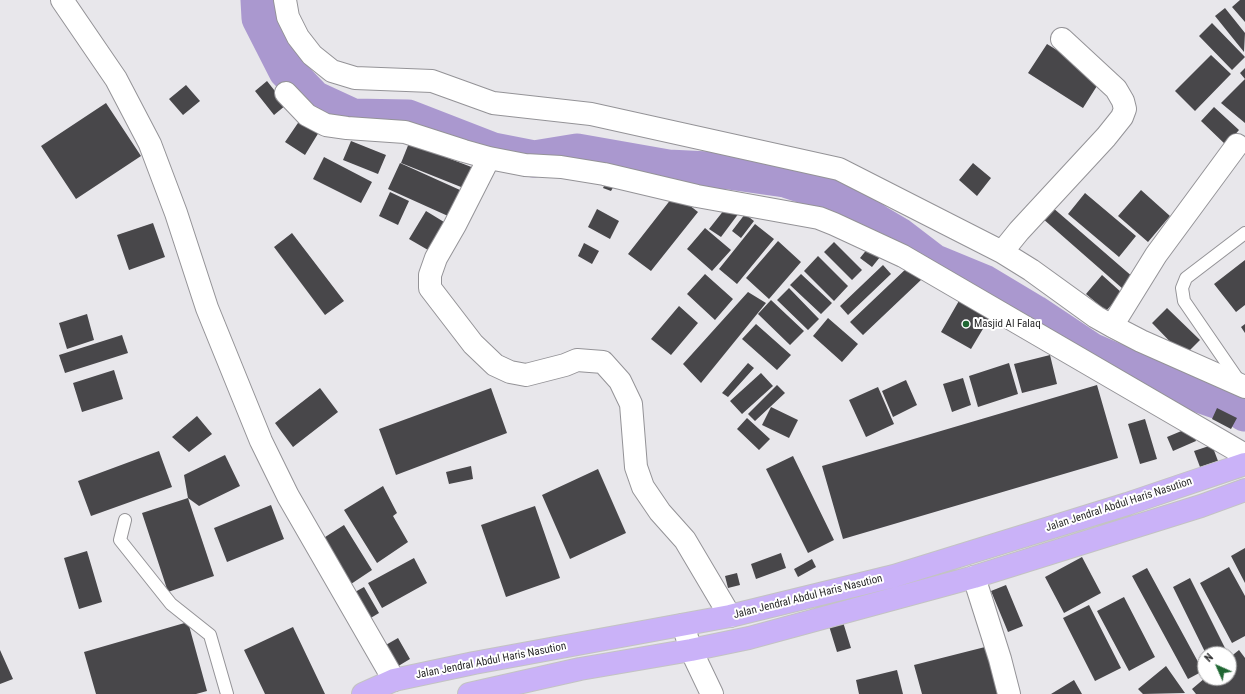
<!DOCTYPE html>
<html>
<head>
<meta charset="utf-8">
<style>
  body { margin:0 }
  #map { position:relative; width:1245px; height:694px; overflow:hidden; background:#e8e7eb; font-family:"Roboto Condensed",sans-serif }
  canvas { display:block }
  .north { position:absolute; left:1197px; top:646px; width:40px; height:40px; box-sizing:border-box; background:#fff; border:1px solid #a9a9aa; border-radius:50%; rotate:315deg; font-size:11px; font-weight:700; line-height:16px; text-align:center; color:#29292a }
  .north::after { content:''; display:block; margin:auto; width:14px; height:18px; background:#206733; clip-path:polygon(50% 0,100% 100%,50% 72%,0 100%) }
</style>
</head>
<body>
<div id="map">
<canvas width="1245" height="694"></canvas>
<div class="north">N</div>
</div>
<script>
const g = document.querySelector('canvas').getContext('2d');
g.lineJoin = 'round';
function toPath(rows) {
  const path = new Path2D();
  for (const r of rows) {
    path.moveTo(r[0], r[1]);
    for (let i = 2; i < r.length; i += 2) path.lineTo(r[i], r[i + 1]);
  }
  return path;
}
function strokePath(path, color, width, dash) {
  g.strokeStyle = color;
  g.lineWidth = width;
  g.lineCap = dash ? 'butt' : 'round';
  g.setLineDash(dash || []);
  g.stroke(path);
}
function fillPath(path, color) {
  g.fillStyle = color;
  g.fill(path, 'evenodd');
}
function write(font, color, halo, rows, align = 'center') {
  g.font = font + ' "Roboto Condensed",sans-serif';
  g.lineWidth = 4;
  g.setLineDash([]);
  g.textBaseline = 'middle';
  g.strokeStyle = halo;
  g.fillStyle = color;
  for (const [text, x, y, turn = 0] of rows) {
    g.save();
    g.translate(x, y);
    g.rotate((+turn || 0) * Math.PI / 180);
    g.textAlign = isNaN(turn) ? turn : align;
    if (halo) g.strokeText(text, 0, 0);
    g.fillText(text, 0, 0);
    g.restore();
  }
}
strokePath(toPath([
  [259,0,260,18,287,71,314,99,353,117,408,118,493,151,534,159,577,152,668,168,729,171,785,179,840,197,877,223,899,236,933,262,984,283,1034,313,1091,351,1153,378,1236,407,1245,413]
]), '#aa98cf', 37);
fillPath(toPath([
  [1240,0,1245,0,1245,22,1232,7],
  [1225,8,1245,33,1244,52,1215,16],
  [1212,23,1245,57,1232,70,1199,36],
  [1047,44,1102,78,1083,108,1028,73],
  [1211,55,1231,74,1195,111,1175,91],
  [1245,68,1245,123,1221,103,1245,79,1240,73],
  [267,81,286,105,274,115,255,91],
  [186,85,200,101,183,115,169,99],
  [106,103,141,156,76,199,41,146],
  [1214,107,1239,130,1226,145,1201,121],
  [300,120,319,132,305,155,285,142],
  [351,141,386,155,378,174,343,160],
  [409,143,474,168,466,189,401,163],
  [324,157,372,182,361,203,313,179],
  [400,163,460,190,448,216,388,189],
  [973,163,991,178,977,196,959,180],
  [607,180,615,184,611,191,603,188],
  [1141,190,1170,216,1148,242,1118,216],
  [390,192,409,201,398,225,379,216],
  [1085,193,1136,236,1119,257,1068,214],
  [675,194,698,212,651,271,628,254],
  [728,205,739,213,721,237,709,229],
  [1052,207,1134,278,1123,289,1042,218],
  [597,209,619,221,610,239,588,227],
  [426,211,444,222,428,250,409,239],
  [745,214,754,221,741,238,732,231],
  [153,223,165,257,129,270,117,235],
  [755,224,774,239,737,284,719,269],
  [705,228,731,250,712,271,687,249],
  [292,233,344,301,325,315,274,247],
  [778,241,801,262,769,299,746,278],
  [834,242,862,270,852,280,824,252],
  [584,243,599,251,592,264,578,256],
  [868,248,880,257,872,267,860,258],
  [818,256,848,286,834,301,804,271],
  [1245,260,1245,305,1236,312,1214,284],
  [883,265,891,274,848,315,840,306],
  [909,266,922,279,863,335,850,322],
  [705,274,733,299,715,320,687,294],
  [801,274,832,303,821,314,790,285],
  [1102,275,1122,293,1106,311,1086,294],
  [789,288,819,319,808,330,777,300],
  [748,292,766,303,701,383,683,364],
  [960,299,990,317,971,349,941,332],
  [771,300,804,331,790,345,758,314],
  [679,306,698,323,671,355,651,339],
  [1167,308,1200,340,1184,356,1152,323],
  [87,314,94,340,67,349,59,323],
  [828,318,858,344,842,362,813,336],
  [756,324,791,355,777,370,742,339],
  [1245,324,1245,333,1241,327],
  [122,335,128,353,65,373,59,355],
  [1050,355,1057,384,1022,393,1014,364],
  [748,363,754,368,728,397,722,393],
  [1009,363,1018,394,978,407,969,376],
  [114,370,123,399,82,412,73,383],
  [761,373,773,386,742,414,730,401],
  [963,378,971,405,952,412,943,384],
  [906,380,917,405,893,417,882,391],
  [777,385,785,393,755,421,748,414],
  [1097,385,1118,458,843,539,822,466],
  [878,387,894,424,866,437,849,400],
  [320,388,338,412,293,447,275,423],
  [491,388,507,433,396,475,379,429],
  [771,407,798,420,789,438,762,425],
  [1217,408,1237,418,1231,429,1212,419],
  [197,416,212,434,189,452,172,437],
  [747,418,770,439,759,450,737,429],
  [1145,419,1157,459,1140,464,1128,424],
  [1191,427,1196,441,1173,451,1167,437],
  [1212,445,1218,461,1200,467,1194,451],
  [159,451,172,487,91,516,78,481],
  [225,455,240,486,199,506,188,498,184,475],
  [793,456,834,540,808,553,766,469],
  [471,466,473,479,449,484,446,472],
  [598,469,626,533,570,559,542,495],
  [383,486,397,513,393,516,408,542,377,563,344,510],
  [188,498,214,576,168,592,142,513],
  [271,505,284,539,227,562,214,528],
  [535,506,560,578,506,597,481,525],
  [344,525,372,570,351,584,322,539],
  [1245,548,1245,583,1231,556],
  [87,551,102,602,79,609,64,558],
  [781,553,786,568,756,579,751,564],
  [1082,557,1101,593,1064,613,1045,577],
  [414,558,427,583,382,608,368,583],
  [812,559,816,567,798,577,794,569],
  [1229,567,1245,596,1245,636,1232,643,1200,583],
  [1147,568,1203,671,1188,679,1132,576],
  [737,573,740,585,728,588,725,576],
  [1190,578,1226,650,1218,654,1206,654,1173,587],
  [1006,585,1023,626,1008,632,991,591],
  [364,587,379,613,369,619,355,592],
  [1124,597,1155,657,1129,671,1097,611],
  [1089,605,1121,668,1095,681,1063,618],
  [188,622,207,691,196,694,96,694,84,652],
  [843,622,851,648,837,652,829,626],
  [293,627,325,694,265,694,244,650],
  [398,638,410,659,395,668,384,646],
  [989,646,1001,694,922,694,914,665],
  [0,650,13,679,0,684],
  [1239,650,1245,658,1245,694,1196,694,1192,689,1205,678,1229,678,1229,658],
  [1166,666,1185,693,1143,694,1138,689],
  [897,670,903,694,859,694,856,680],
  [1074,680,1082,694,1051,694]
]), '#48474a');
const service = toPath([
  [1239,381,1184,301,1182,288,1186,278,1245,233],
  [125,520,120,540,171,604,210,635,227,694]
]);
const minor = toPath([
  [62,0,116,79,150,144,176,213,207,308,261,441,288,496,394,680],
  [285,0,288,17,298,37,312,55,332,71,355,78,432,81,493,103,591,114,839,169,1002,252,1031,270,1096,317,1112,326],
  [286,93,307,115,326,125,347,128,405,132,464,151,489,158,525,165,561,167,604,174,697,196,819,218,834,224,903,256,1245,455],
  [1237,145,1156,255,1112,326,1141,341,1245,387],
  [489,158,455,225,436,258,430,275,430,288,473,344,495,365,510,372,526,375,565,365,577,360,603,362,620,381,631,404,636,467,643,487,660,512,685,540,730,616],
  [1002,252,1019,231,1106,137,1122,117,1125,109,1123,101,1116,89,1062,39],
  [974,577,1000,659,1009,694],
  [683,625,691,650,712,694]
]);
const trunk = toPath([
  [363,694,394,680,474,663,730,616,894,576,1127,504,1245,464],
  [469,694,580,669,691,650,749,638,974,577,1201,506,1245,490]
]);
strokePath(service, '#949397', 14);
strokePath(minor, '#949397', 24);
strokePath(trunk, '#c3c3c3', 24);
strokePath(service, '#fff', 12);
strokePath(minor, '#fff', 22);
strokePath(trunk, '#cab2f8', 22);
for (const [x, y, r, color] of [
  [966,324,4,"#206733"]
]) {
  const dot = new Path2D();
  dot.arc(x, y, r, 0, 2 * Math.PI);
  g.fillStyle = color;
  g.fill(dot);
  strokePath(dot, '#fff', 1.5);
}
write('11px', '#29292a', '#fff', [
  ["Masjid Al Falaq",974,324]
], 'left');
write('11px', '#29292a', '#fff', [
  ["Jalan Jendral Abdul Haris Nasution",1119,505,-18],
  ["Jalan Jendral Abdul Haris Nasution",808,597,-14],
  ["Jalan Jendral Abdul Haris Nasution",491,661,-11]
]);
</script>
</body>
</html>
